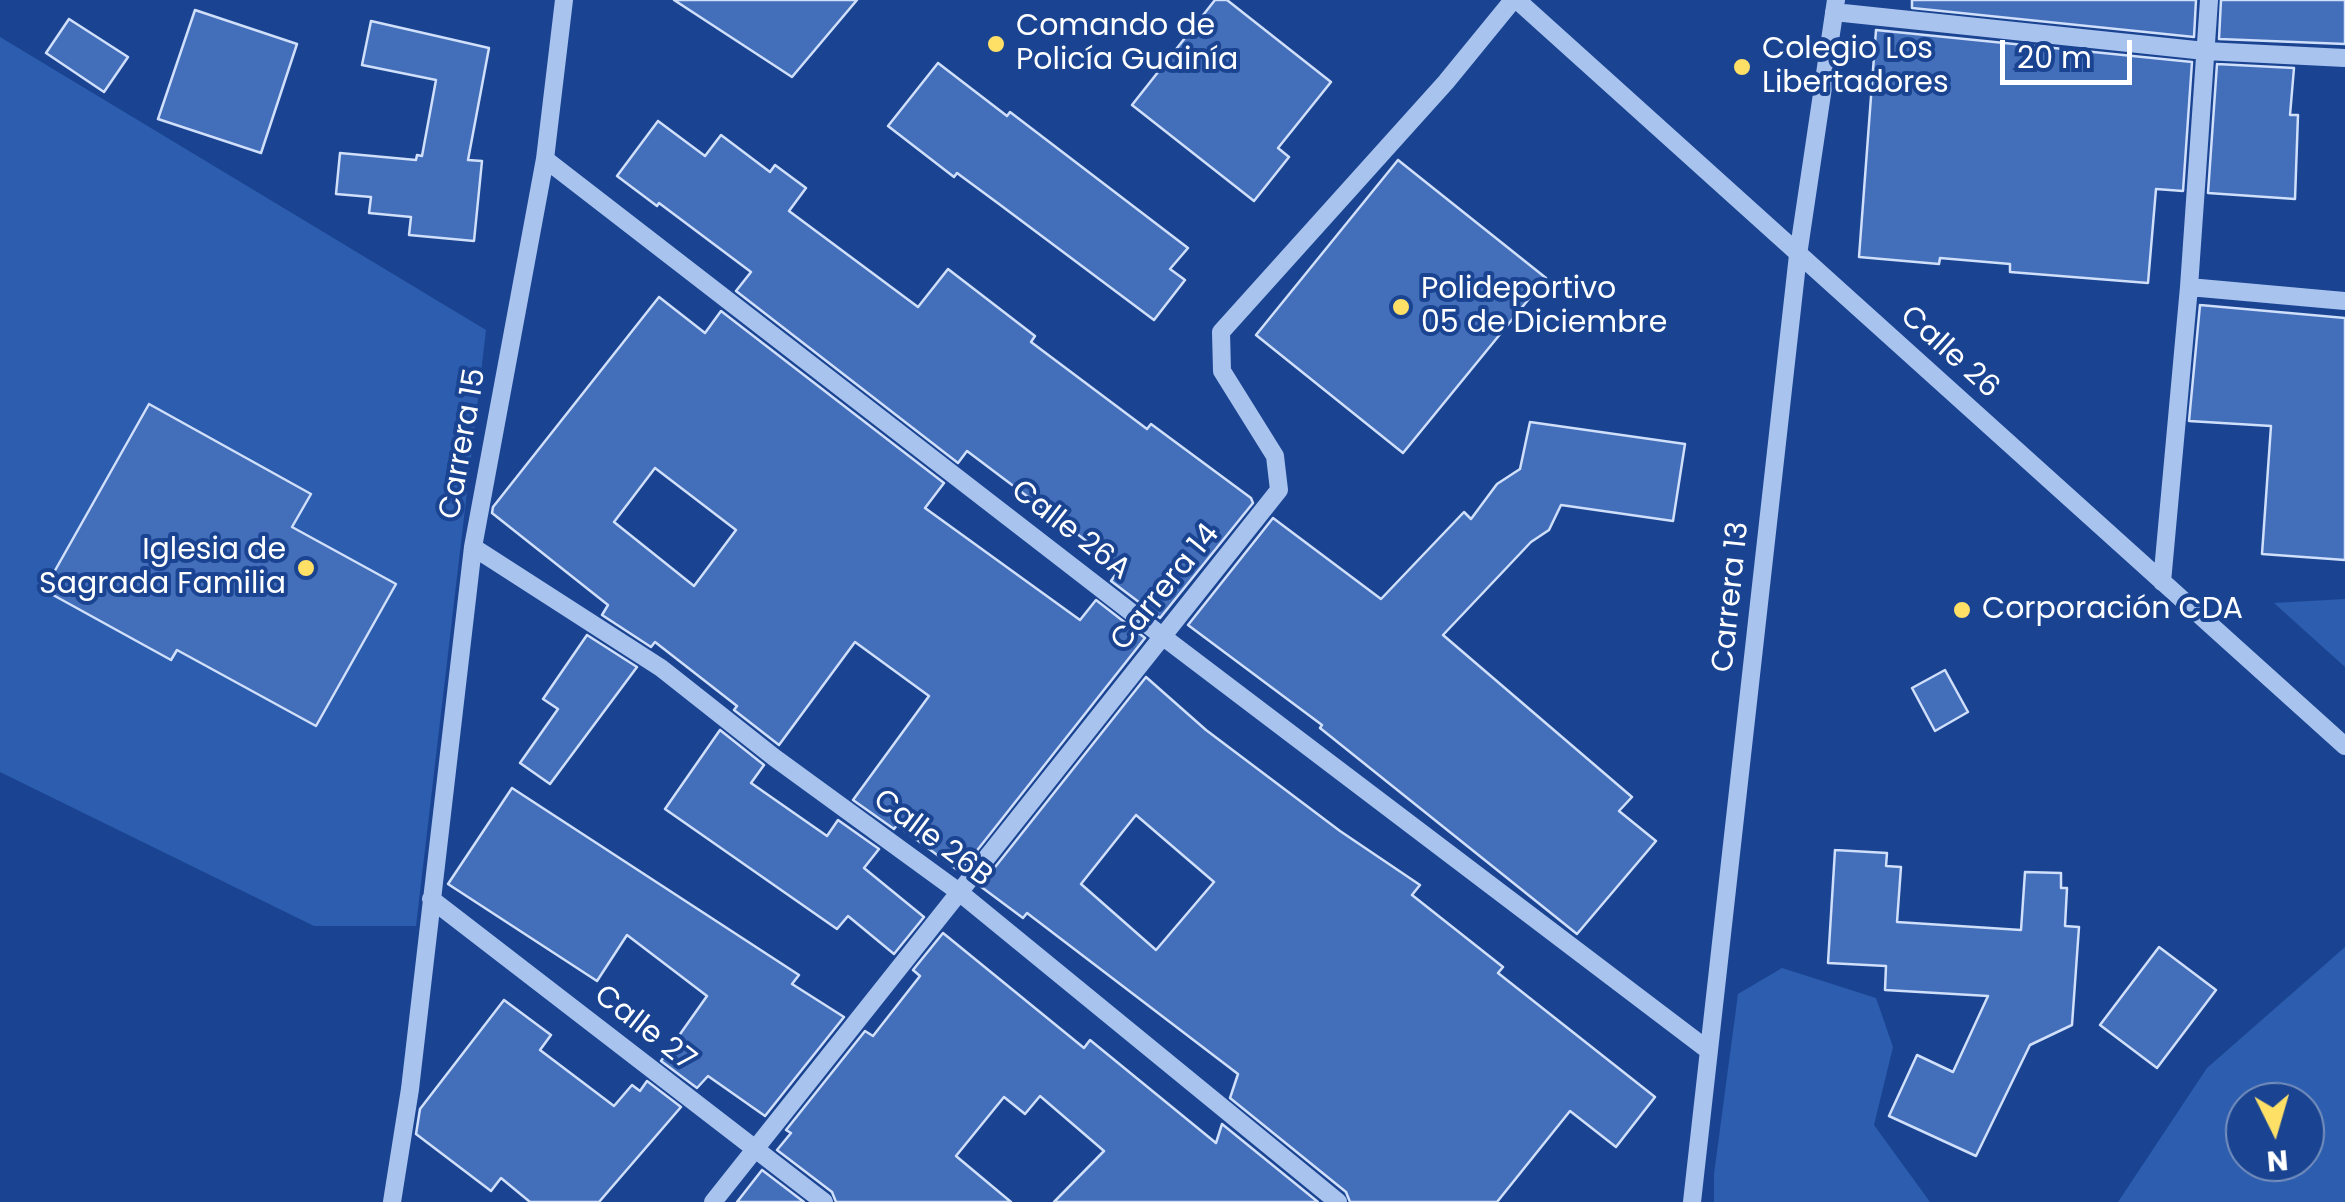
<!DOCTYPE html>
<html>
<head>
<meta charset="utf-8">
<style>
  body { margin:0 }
  #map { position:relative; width:2345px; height:1202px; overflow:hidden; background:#1a4491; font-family:Poppins,sans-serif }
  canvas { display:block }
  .north { position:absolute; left:2225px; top:1082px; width:100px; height:100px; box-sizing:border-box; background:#1a4491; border:2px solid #768fbd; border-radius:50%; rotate:175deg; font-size:28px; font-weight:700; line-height:40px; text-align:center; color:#fff }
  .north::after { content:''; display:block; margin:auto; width:35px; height:45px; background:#ffe067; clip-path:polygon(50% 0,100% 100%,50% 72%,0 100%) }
  .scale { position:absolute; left:2000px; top:40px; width:132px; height:45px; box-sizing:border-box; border:5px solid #fff; border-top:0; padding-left:12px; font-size:30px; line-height:35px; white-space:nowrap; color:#fff; -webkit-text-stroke:8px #1a4491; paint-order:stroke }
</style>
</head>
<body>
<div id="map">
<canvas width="2345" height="1202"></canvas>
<div class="north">N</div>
<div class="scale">20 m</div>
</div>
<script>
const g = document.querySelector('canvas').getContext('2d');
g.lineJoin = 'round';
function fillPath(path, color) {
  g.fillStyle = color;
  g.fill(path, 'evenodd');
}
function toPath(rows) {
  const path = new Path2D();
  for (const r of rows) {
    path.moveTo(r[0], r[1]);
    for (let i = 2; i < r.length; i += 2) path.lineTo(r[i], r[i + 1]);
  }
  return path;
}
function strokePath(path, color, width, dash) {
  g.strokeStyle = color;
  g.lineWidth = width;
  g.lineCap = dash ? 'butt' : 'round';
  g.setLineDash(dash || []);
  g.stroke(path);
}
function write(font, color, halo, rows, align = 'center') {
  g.font = font + ' Poppins,sans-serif';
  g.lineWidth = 8;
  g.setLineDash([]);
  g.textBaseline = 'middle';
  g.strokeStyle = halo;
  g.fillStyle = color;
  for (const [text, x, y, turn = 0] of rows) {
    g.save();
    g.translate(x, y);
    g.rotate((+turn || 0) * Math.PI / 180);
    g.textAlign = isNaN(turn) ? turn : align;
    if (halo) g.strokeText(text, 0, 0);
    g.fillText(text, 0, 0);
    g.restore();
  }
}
fillPath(toPath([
  [0,37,486,330,416,926,314,926,0,772],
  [2345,599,2345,667,2274,603],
  [2345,947,2345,1202,2118,1202,2207,1068],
  [2245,1102,2305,1102,2305,1162,2245,1162],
  [1782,968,1876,998,1893,1047,1874,1125,1930,1202,1714,1202,1714,1174,1738,994]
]), '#2d5daf');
const building = toPath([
  [674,0,857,0,792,77,674,0],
  [1215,0,1227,0,1331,82,1278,148,1289,157,1254,201,1132,105,1215,0],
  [1912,0,2196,0,2194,37,1912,8,1912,0],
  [2221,0,2345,0,2345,44,2219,39,2221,0],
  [195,10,297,44,261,153,158,119,195,10],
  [69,19,128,57,104,92,46,53,69,19],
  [371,21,489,48,468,160,482,161,474,241,409,235,411,217,369,213,371,197,336,194,340,153,416,160,417,155,422,156,436,80,362,65,371,21],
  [1876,30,2192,62,2183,191,2156,189,2148,283,2010,272,2010,264,1940,258,1939,264,1859,257,1876,30],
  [938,63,1007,116,1010,112,1188,248,1170,269,1185,280,1154,320,999,204,957,173,954,177,888,126,938,63],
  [2217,64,2294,68,2290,115,2298,115,2295,199,2208,193,2217,64],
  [658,121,705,156,721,135,770,172,775,165,806,188,789,211,918,307,948,269,1035,336,1031,342,1147,429,1151,424,1251,498,1253,503,1160,618,1111,581,1121,567,967,451,958,463,736,291,751,272,659,203,657,206,617,176,658,121],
  [1398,160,1546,278,1403,453,1256,335,1398,160],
  [659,297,705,333,721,311,944,483,925,508,1080,620,1096,600,1145,638,960,872,897,825,894,829,853,800,929,696,855,642,779,745,734,710,737,706,655,642,651,647,602,615,608,605,492,513,493,507,659,297],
  [655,468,736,530,694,586,614,522,655,468],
  [2200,305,2345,318,2345,560,2262,554,2271,426,2189,421,2200,305],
  [149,404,311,494,292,527,396,584,316,726,177,650,171,660,44,590,149,404],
  [1530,422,1685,444,1673,521,1561,505,1549,530,1531,542,1443,635,1632,797,1619,811,1656,841,1577,934,1320,728,1322,725,1188,625,1273,518,1381,599,1464,512,1471,519,1497,484,1520,469,1530,422],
  [587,635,637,667,550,784,520,763,558,709,543,699,587,635],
  [1945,670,1968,712,1935,731,1912,688,1945,670],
  [1146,677,1206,730,1340,831,1420,885,1412,895,1503,967,1498,973,1655,1097,1616,1147,1570,1111,1497,1202,1350,1202,1346,1192,1230,1098,1238,1074,1027,913,1023,918,980,886,1146,677],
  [1136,815,1214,882,1156,950,1081,884,1136,815],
  [720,730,764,765,751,783,827,836,838,820,879,849,864,868,924,917,894,954,848,916,837,929,665,809,720,730],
  [512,788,799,975,792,984,844,1017,765,1116,708,1076,697,1088,661,1061,707,996,627,935,597,981,448,884,512,788],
  [1835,850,1887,853,1886,866,1901,867,1897,922,2021,930,2025,872,2061,873,2061,888,2067,888,2065,926,2079,927,2072,1025,2030,1045,1976,1156,1889,1116,1917,1055,1953,1072,1988,996,1885,990,1886,966,1828,963,1835,850],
  [943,933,1084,1048,1090,1040,1216,1143,1222,1124,1318,1202,1054,1202,1104,1151,1040,1096,1025,1114,1004,1097,956,1156,1011,1202,836,1202,832,1192,777,1150,791,1133,786,1130,865,1031,873,1036,920,976,913,970,943,933],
  [2159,947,2216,990,2157,1068,2100,1025,2159,947],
  [504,1000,551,1035,540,1050,614,1106,632,1085,640,1091,647,1081,681,1107,599,1202,530,1202,501,1178,491,1191,416,1134,420,1109,504,1000],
  [762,1170,804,1202,737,1202,762,1170]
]);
fillPath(building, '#436eb9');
strokePath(building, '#d0dffa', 2.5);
strokePath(toPath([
  [1517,0,2345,746],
  [1834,12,2205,51,2345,58],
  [545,159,1162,636,1708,1050],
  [2189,287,2345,301],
  [473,547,661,668,775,758,959,892,1338,1202],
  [2162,582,2189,287,2209,0],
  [431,899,824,1202],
  [392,1202,410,1089,473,547,545,159,564,0],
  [713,1202,1279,490,1275,456,1222,371,1221,332,1446,82,1513,0],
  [1692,1202,1798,255,1836,0]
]), '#a9c3ef', 18);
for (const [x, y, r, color] of [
  [996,44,10,"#ffe067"],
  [1742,67,10,"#ffe067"],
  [1401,307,10,"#ffe067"],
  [306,568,10,"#ffe067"],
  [1962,610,10,"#ffe067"]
]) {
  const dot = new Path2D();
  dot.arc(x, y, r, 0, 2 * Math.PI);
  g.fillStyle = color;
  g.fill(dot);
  strokePath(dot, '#1a4491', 4);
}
write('30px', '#fff', '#1a4491', [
  ["Comando de",1016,27],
  ["Policía Guainía",1016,61],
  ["Colegio Los",1762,50],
  ["Libertadores",1762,84],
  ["Polideportivo",1421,290],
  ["05 de Diciembre",1421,324],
  ["Iglesia de",286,551,"right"],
  ["Sagrada Familia",286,585,"right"],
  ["Corporación CDA",1982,610]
], 'left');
write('30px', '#fff', '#1a4491', [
  ["Calle 26",1949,353,42],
  ["Carrera 15",464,444,-80],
  ["Calle 26A",1070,531,38],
  ["Carrera 14",1166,588,-51],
  ["Carrera 13",1732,597,-84],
  ["Calle 26B",932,839,37],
  ["Calle 27",644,1029,38]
]);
</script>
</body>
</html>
